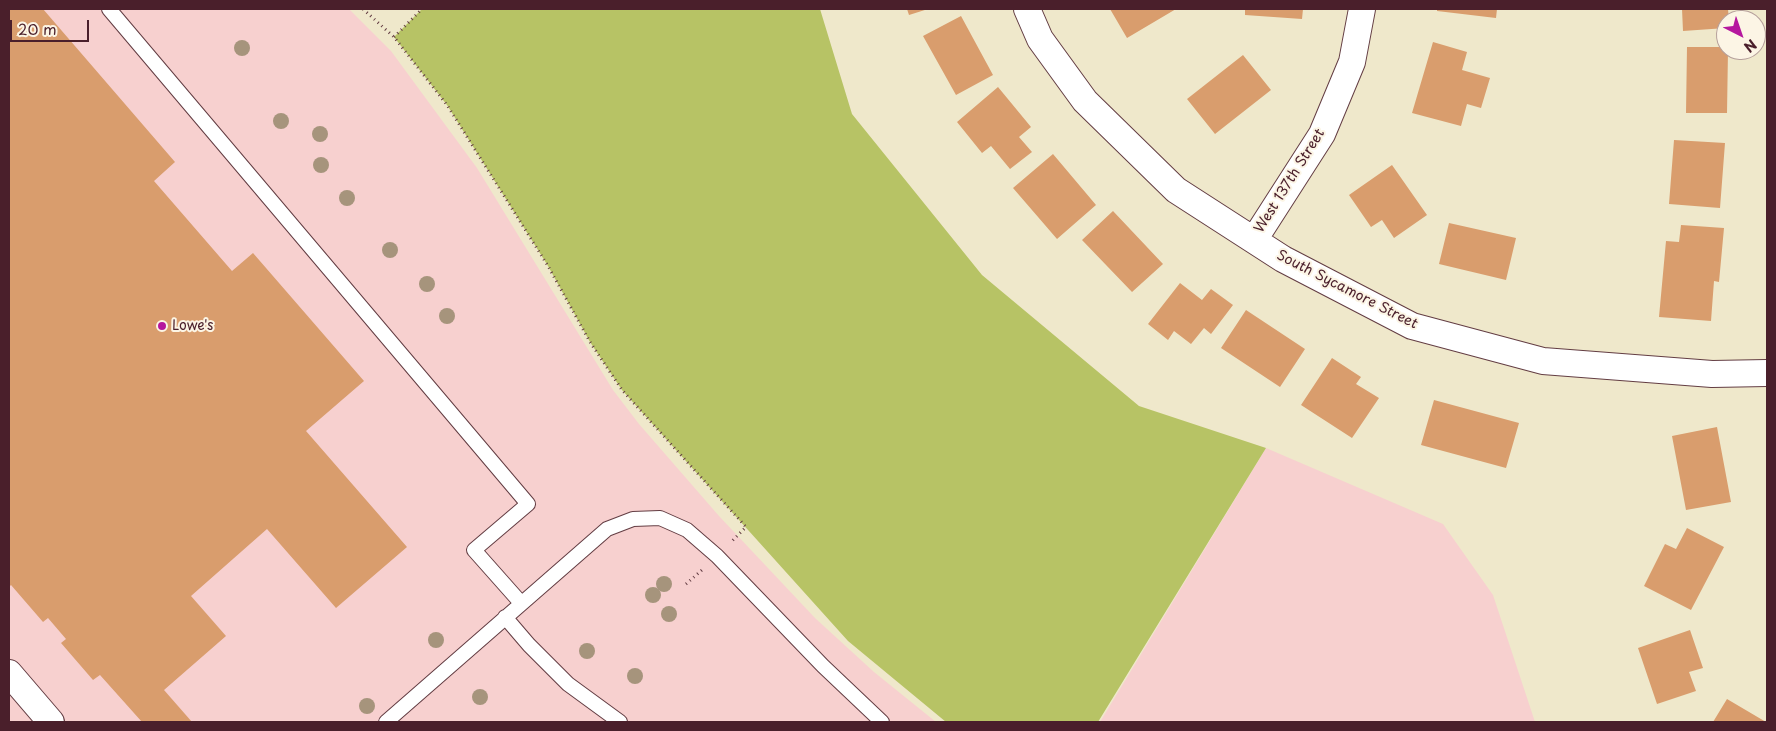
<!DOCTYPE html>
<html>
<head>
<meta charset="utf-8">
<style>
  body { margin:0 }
  #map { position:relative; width:1776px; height:731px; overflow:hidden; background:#efe8cb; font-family:"Playpen Sans",sans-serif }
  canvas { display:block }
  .frame { position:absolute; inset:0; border:10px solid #4a1f2b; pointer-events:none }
  .north { position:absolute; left:1716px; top:10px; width:50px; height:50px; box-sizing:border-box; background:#fcf5e5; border:1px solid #b59f9b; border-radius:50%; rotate:139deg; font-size:14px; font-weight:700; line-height:20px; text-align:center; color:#4a1f2b }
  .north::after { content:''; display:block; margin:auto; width:18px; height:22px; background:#b5179e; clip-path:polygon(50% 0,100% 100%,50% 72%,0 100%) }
  .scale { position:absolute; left:10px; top:20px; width:79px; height:22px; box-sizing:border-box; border:2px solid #4a1f2b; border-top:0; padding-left:6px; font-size:15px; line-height:18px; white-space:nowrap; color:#4a1f2b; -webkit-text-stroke:4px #fcf5e5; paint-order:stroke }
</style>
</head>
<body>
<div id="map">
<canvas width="1776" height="731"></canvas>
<div class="frame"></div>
<div class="north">N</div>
<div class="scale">20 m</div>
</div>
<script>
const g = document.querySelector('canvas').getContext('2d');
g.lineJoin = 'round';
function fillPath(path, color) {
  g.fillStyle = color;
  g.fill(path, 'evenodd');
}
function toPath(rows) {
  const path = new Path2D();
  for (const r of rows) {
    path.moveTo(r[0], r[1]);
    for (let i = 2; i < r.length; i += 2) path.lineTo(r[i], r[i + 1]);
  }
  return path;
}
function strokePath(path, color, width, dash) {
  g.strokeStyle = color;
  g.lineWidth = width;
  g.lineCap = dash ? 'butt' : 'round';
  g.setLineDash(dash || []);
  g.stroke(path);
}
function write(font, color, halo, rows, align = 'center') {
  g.font = font + ' "Playpen Sans",sans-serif';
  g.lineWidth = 4;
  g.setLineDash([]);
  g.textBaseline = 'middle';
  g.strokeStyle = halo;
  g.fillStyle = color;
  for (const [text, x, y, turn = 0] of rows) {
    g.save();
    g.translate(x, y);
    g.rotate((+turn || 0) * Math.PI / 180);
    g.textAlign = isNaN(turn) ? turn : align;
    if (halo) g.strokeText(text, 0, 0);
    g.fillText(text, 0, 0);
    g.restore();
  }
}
fillPath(toPath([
  [9,9,349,9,391,51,477,168,613,390,639,424,719,516,815,618,874,672,936,722,9,722],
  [1266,448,1443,524,1493,595,1535,722,1100,722]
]), '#f7d0cf');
fillPath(toPath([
  [422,9,820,9,852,114,982,275,1139,406,1266,448,1098,722,946,722,848,641,622,390,590,342,548,266,447,105,394,37]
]), '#b7c365');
fillPath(toPath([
  [9,9,43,9,175,162,154,181,232,271,253,253,364,381,306,431,407,547,336,608,267,529,191,596,226,636,164,690,192,722,142,722,100,675,93,680,61,643,66,639,48,618,43,622,11,585,9,587],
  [907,9,928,9,909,15],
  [1110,9,1176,9,1127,38],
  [1245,9,1303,9,1302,19,1245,15],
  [1437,9,1497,9,1496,18,1437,11],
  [1682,9,1728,9,1729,20,1726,20,1726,28,1683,31],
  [961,16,993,75,956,95,923,36],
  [1433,42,1467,52,1462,70,1490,78,1481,108,1467,104,1461,126,1412,113],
  [1687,47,1726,47,1728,50,1727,113,1686,113],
  [1243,55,1271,90,1215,134,1187,99],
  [998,87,1031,127,1019,137,1032,152,1010,169,991,146,982,153,957,122],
  [1674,140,1725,143,1720,208,1669,204],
  [1053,154,1096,205,1057,239,1013,188],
  [1392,165,1427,215,1394,238,1382,220,1371,227,1349,195],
  [1113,211,1163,264,1132,292,1082,240],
  [1449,223,1516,238,1506,280,1439,264],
  [1681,225,1724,228,1719,282,1714,281,1711,321,1659,317,1666,241,1679,242],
  [1180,283,1202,300,1211,289,1233,305,1211,334,1204,328,1191,344,1174,331,1168,340,1148,324],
  [1246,310,1305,349,1280,387,1221,348],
  [1332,358,1361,377,1356,384,1379,398,1352,438,1301,405],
  [1434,400,1519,423,1506,468,1421,445],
  [1717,427,1731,502,1686,510,1672,436],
  [1687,528,1724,547,1691,610,1644,586,1665,544,1676,549],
  [1690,630,1703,668,1689,672,1696,691,1657,704,1638,648],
  [1727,699,1766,722,1713,722]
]), '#d99d6d');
const service = toPath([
  [109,9,528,504,474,550,521,603],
  [505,617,529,645,568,684,620,722],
  [386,722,607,529,633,519,660,518,687,530,717,556,823,666,882,722]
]);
const minor = toPath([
  [1027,9,1040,39,1085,101,1176,190,1283,259,1412,326,1543,361,1712,374,1767,373],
  [1254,240,1322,134,1352,62,1362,9],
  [9,673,51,722]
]);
strokePath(service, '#633d43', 16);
strokePath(minor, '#633d43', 28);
strokePath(toPath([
  [363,9,394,37,447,105,548,266,590,342,622,390,746,527,730,543],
  [394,37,422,9],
  [686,584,702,570]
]), '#633d43', 3, [1, 4]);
strokePath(service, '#fff', 14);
strokePath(minor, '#fff', 26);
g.fillStyle = '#a6947c';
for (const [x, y] of [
  [242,48],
  [281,121],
  [320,134],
  [321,165],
  [347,198],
  [390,250],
  [427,284],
  [447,316],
  [664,584],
  [653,595],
  [669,614],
  [436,640],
  [587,651],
  [635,676],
  [480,697],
  [367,706]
]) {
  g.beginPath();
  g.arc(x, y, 8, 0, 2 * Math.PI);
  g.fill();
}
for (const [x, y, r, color] of [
  [162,326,5,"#b5179e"]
]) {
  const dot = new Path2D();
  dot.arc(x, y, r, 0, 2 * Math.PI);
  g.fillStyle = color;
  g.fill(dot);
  strokePath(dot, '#fcf5e5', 2);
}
write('14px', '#4a1f2b', '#fcf5e5', [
  ["West 137th Street",1290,181,-58],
  ["South Sycamore Street",1347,290,27]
]);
write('14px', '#4a1f2b', '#fcf5e5', [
  ["Lowe's",172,326]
], 'left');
</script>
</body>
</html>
